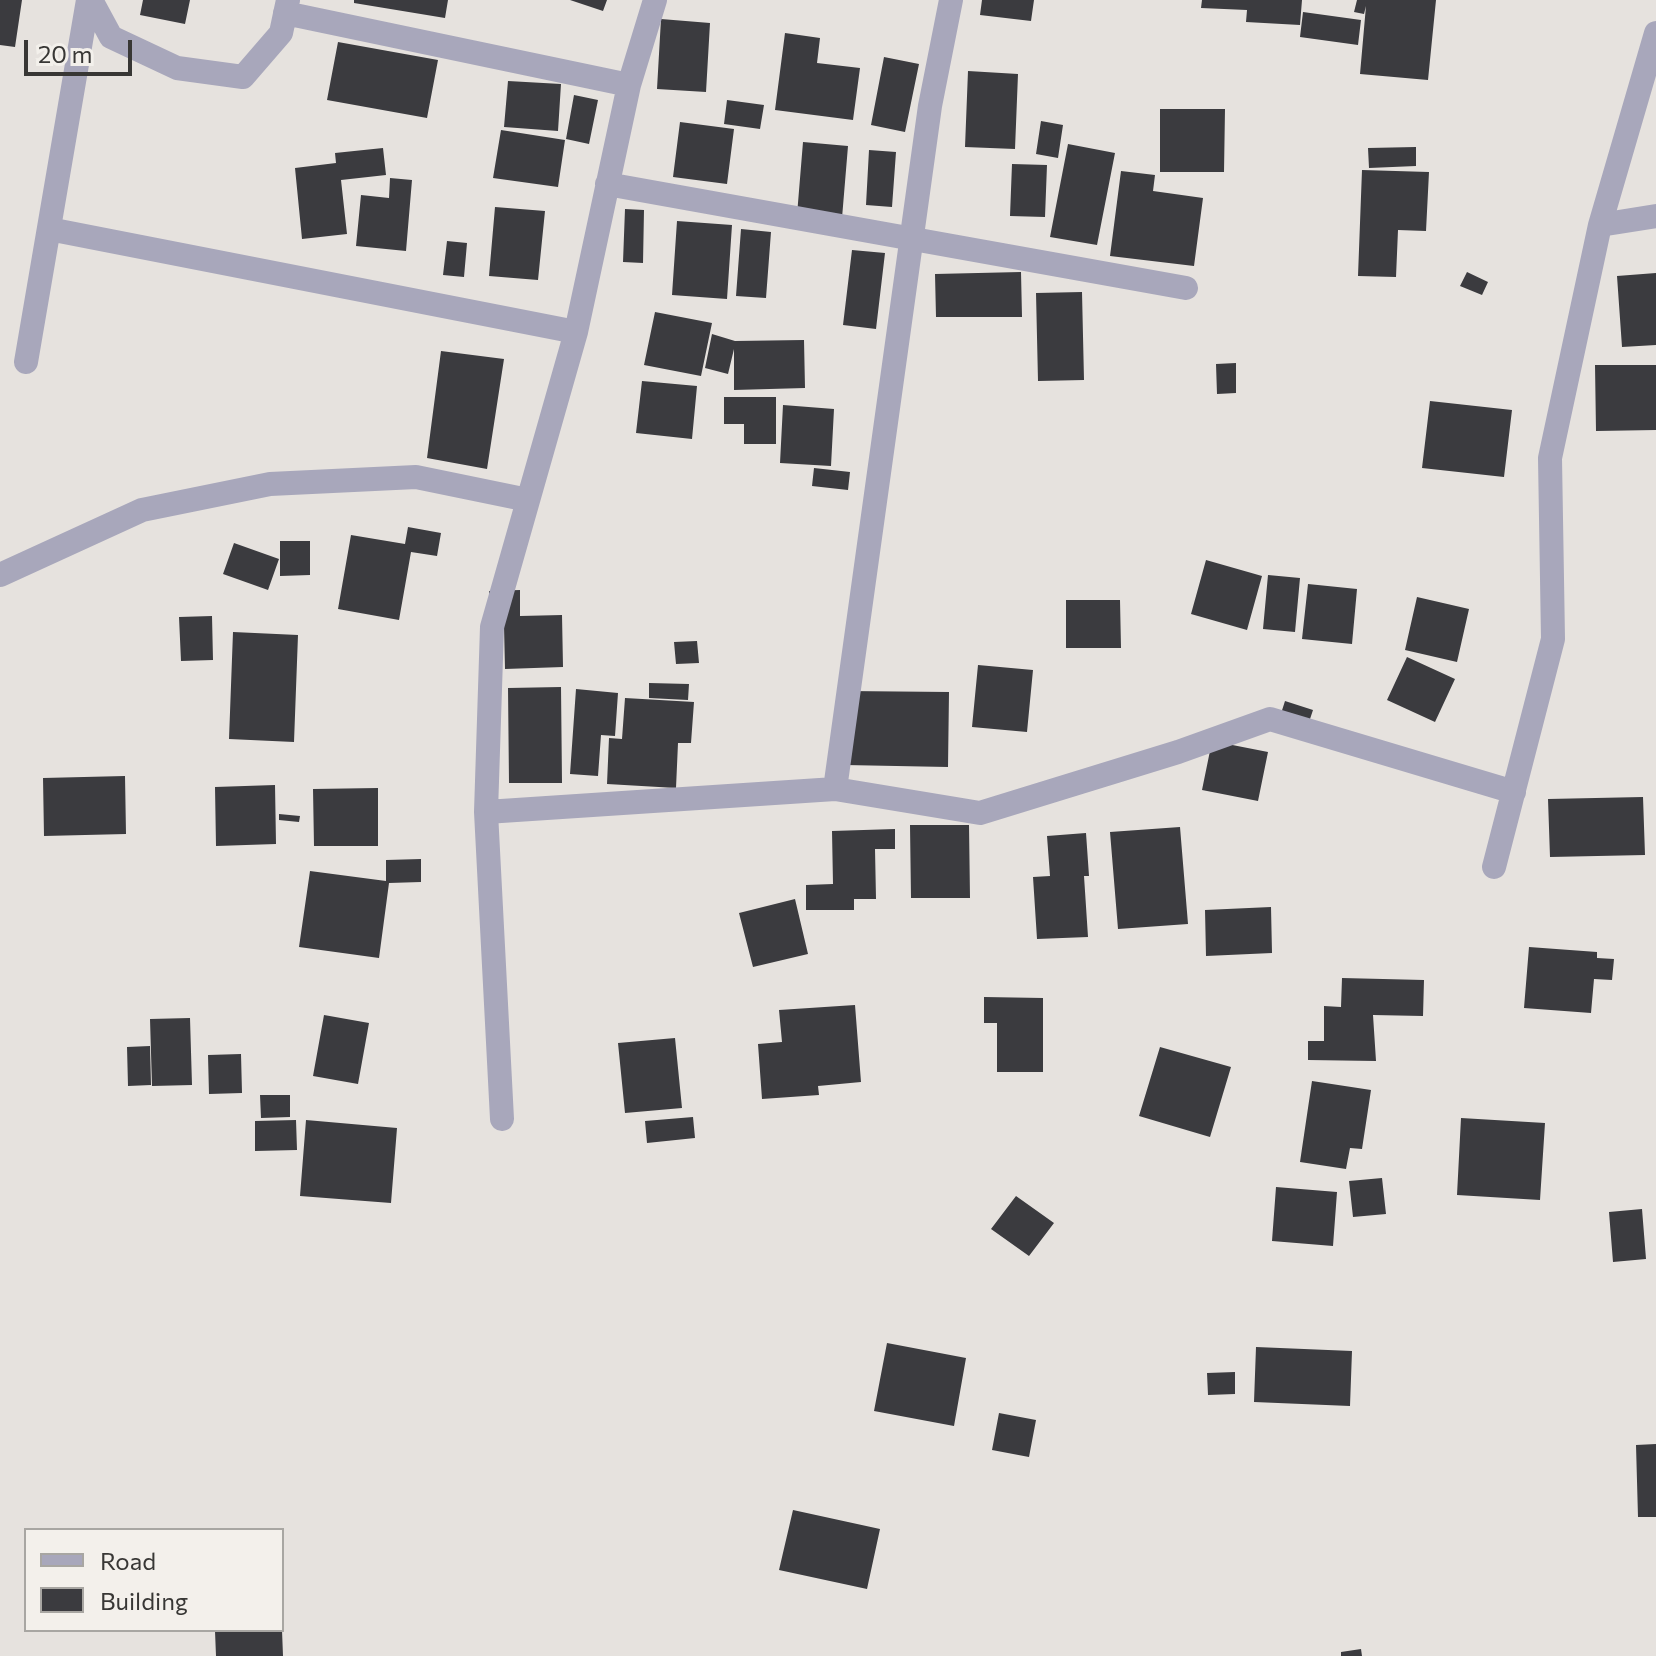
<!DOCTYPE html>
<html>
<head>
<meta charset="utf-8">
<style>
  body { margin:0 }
  #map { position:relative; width:1656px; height:1656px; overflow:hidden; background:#e6e2de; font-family:Commissioner,sans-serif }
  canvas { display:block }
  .legend { position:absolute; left:24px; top:1528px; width:260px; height:104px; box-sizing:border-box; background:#f3f0eb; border:2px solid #a8a6a2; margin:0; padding:10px 14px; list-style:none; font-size:24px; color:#383735 }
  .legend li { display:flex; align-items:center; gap:16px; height:40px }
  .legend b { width:40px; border:2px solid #a8a6a2 }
  .scale { position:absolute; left:24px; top:40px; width:108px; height:36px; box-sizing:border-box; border:4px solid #383735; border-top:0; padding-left:10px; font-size:24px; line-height:28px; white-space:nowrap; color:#383735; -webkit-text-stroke:6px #f3f0eb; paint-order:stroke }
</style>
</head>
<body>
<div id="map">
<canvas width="1656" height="1656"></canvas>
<ul class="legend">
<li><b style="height:10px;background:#a8a7bb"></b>Road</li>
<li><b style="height:22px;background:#3b3b3f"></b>Building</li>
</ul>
<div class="scale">20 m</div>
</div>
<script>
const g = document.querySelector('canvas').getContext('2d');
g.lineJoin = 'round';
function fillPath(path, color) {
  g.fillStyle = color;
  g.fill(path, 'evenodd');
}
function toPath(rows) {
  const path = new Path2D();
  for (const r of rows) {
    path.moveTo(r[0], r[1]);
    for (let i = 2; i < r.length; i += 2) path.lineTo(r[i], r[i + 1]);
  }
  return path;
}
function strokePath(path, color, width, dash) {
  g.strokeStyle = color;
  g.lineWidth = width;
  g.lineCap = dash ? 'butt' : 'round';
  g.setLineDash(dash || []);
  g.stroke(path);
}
fillPath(toPath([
  [0,0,22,0,15,47,0,45],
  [143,0,190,0,185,24,140,15],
  [354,0,448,0,445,18,354,3],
  [570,0,607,0,603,11],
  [982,0,1034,0,1031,21,980,15],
  [1202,0,1302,0,1300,25,1246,22,1247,10,1201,8],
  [1357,0,1436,0,1428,80,1360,74,1366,6,1364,14,1354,12],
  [1303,12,1361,20,1358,45,1300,37],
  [661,19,710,23,706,92,657,89],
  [785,33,820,38,817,63,860,68,853,120,775,110],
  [338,42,438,60,427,118,327,100],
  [884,57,919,64,905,132,871,125],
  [968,71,1018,74,1015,149,965,147],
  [508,81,561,84,558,131,504,127],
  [574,95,598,100,589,144,566,139],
  [727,100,764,105,760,129,724,124],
  [1160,109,1225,109,1224,172,1160,172],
  [1041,121,1063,125,1058,158,1036,154],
  [680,122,734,129,727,184,673,177],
  [501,130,565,140,558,187,493,178],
  [803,142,848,146,842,218,797,215],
  [1068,144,1115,153,1097,245,1050,237],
  [1416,147,1416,166,1369,168,1368,148],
  [383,148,386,175,341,180,347,234,302,239,295,168,336,163,335,153],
  [869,150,896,152,892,207,866,205],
  [1012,164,1047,165,1045,217,1010,216],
  [1362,170,1429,172,1426,231,1398,230,1396,277,1358,276],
  [1121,171,1155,175,1153,191,1203,198,1194,266,1110,256],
  [390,178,412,180,406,251,356,246,361,195,389,198],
  [495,207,545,211,538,280,489,276],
  [625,209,644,210,643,263,623,262],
  [677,221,732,225,727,299,672,295],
  [741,229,771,232,766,298,736,296],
  [447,241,467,243,464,277,443,275],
  [852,250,885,253,876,329,843,325],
  [1021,272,1022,317,936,317,935,274],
  [1467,272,1488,282,1482,295,1460,286],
  [1656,273,1656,345,1622,347,1617,276],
  [1082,292,1084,380,1038,381,1036,293],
  [655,312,712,323,701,376,644,365],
  [712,334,735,341,804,340,805,388,734,390,734,349,728,374,705,368],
  [441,351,504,359,487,469,427,458],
  [1236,363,1236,393,1217,394,1216,364],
  [1595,365,1656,365,1656,430,1596,431],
  [642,381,697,386,692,439,636,433],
  [724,397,776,397,776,444,744,444,744,424,724,424],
  [1430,401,1512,410,1504,477,1422,468],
  [783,405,834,409,831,466,780,463],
  [814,468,850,472,848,490,812,486],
  [408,527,441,533,437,556,411,552,399,620,338,609,351,535,405,544],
  [280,541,310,541,310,575,280,576],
  [234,543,279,559,268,590,223,574],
  [1206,560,1262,576,1247,630,1191,614],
  [1268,575,1300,578,1295,632,1263,629],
  [1308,584,1357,589,1352,644,1302,639],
  [520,590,520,616,562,615,563,667,505,669,504,626,490,626,489,591],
  [1417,597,1469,609,1457,662,1405,650],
  [1066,600,1120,600,1121,648,1066,648],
  [212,616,213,660,181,661,179,617],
  [233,632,298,635,294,742,229,739],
  [697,641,699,663,676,664,674,642],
  [1407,657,1455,679,1435,722,1387,700],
  [978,665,1033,670,1027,732,972,727],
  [649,683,689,684,688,700,649,698],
  [561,687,562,783,509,783,508,688],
  [576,689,618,693,615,736,601,735,598,776,570,774],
  [846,691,949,692,948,767,845,765],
  [625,698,694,702,691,743,678,743,676,788,607,784,609,738,622,739],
  [1285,701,1313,710,1305,734,1277,726],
  [1212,741,1268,752,1258,801,1202,790],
  [125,776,126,834,44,836,43,778],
  [275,785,276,844,216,846,215,787],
  [378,788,378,846,314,846,313,789],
  [1643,797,1645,855,1550,857,1548,799],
  [279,814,300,816,299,822,279,820],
  [910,825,969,825,970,898,911,898],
  [1180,827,1188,924,1118,929,1110,832],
  [895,829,895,849,875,849,876,899,854,899,854,910,806,910,806,885,833,884,832,831],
  [1086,833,1089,876,1084,876,1088,937,1037,939,1033,877,1050,876,1047,836],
  [421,859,421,882,389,883,379,958,299,947,310,871,386,881,386,860],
  [795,899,808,954,753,967,739,913],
  [1271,907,1272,953,1206,956,1205,910],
  [1529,947,1597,952,1597,958,1614,959,1612,980,1594,979,1591,1013,1524,1008],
  [1342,978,1424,980,1423,1016,1373,1015,1376,1061,1308,1060,1308,1041,1324,1041,1324,1006,1341,1007],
  [984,997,1043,998,1043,1072,997,1072,997,1023,984,1023],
  [855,1005,861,1082,818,1086,819,1095,762,1099,758,1044,782,1042,779,1010],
  [324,1015,369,1023,358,1084,313,1076],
  [190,1018,192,1085,152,1086,150,1019],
  [675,1038,682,1108,625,1113,618,1043],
  [150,1046,151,1085,128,1086,127,1047],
  [1160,1047,1231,1067,1210,1137,1139,1116],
  [241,1054,242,1093,209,1094,208,1055],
  [1312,1081,1371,1090,1362,1149,1350,1148,1346,1169,1300,1162],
  [260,1095,290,1095,290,1117,261,1118],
  [693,1117,695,1138,647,1143,645,1121],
  [1461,1118,1545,1123,1540,1200,1457,1195],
  [296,1120,297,1150,255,1151,255,1121],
  [306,1120,397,1128,391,1203,300,1196],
  [1382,1178,1386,1214,1353,1217,1349,1181],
  [1276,1187,1337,1192,1333,1246,1272,1241],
  [1016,1196,1054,1223,1029,1256,991,1229],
  [1642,1209,1646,1259,1613,1262,1609,1212],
  [887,1343,966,1358,954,1426,874,1411],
  [1256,1347,1352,1351,1350,1406,1254,1402],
  [1235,1372,1235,1394,1208,1395,1207,1373],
  [999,1413,1036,1420,1029,1457,992,1450],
  [1656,1444,1656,1517,1638,1517,1636,1445],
  [793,1510,880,1529,867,1589,779,1570],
  [282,1630,283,1656,216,1656,215,1631],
  [1361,1649,1362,1656,1341,1656,1341,1652]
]), '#3b3b3f');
strokePath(toPath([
  [91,0,111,37,177,68,243,77,281,33,288,0],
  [285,13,629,85],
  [607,184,1186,288],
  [1600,225,1656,216],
  [49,229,576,332],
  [26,362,88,0],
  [0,575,142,510,270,484,416,477,528,500],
  [835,789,930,106,951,0],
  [486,812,835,789,980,813,1178,752,1270,719,1514,792],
  [1494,867,1553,639,1550,458,1600,225,1656,33],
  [502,1119,486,812,492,627,576,332,629,85,655,0]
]), '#a8a7bb', 24);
</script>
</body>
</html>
